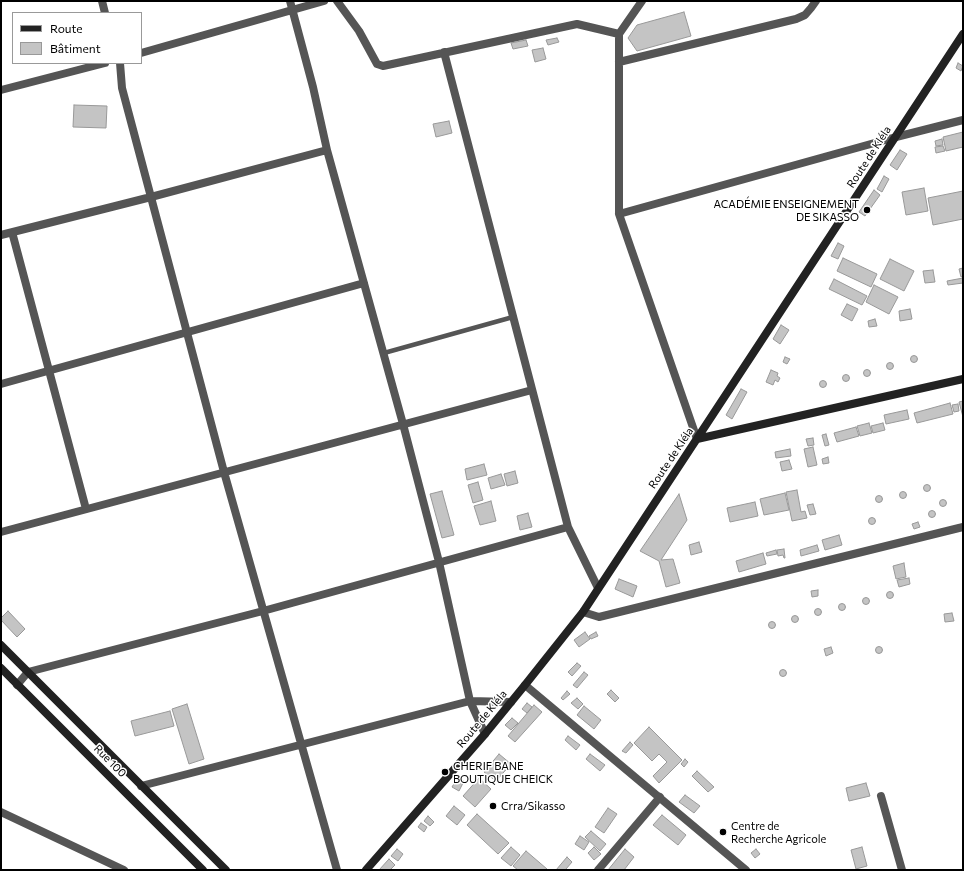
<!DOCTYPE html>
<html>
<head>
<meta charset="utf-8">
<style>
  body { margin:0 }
  #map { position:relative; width:964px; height:871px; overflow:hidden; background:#fff; font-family:Commissioner,sans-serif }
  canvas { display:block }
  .frame { position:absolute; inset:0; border:2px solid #000; pointer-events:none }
  .legend { position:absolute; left:12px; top:12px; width:130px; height:52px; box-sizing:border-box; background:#fff; border:1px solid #999; margin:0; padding:5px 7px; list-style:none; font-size:12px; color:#000 }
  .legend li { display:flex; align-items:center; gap:8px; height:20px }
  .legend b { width:20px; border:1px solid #999 }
</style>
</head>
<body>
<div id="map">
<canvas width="964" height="871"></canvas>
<div class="frame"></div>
<ul class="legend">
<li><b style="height:5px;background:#222"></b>Route</li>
<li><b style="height:11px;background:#c4c4c4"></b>Bâtiment</li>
</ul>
</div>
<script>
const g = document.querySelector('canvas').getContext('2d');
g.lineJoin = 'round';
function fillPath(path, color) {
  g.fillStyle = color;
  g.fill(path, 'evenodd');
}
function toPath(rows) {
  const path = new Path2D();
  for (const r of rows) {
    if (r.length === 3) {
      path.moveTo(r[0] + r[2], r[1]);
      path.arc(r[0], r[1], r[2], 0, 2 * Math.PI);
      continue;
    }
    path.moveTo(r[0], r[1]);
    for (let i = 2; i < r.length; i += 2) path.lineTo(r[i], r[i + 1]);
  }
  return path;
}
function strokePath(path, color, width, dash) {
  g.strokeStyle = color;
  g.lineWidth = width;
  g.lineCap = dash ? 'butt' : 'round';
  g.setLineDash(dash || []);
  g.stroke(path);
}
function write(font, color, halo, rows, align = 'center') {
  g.font = font + ' Commissioner,sans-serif';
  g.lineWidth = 3;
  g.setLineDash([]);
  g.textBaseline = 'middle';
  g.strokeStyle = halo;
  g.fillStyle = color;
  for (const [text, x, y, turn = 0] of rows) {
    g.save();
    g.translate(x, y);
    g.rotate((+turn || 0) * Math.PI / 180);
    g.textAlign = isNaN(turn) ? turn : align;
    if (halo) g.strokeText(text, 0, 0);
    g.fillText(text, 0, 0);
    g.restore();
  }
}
const building = toPath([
  [684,12,691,36,637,51,628,38,637,25,684,12],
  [557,38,559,42,548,45,546,40,557,38],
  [526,40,528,46,513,49,511,43,526,40],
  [543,48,546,59,535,62,532,50,543,48],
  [958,63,963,66,961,71,956,68,958,63],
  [74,105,107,106,106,128,73,127,74,105],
  [449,121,452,133,436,137,433,124,449,121],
  [963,132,963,147,946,151,943,137,963,132],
  [942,139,943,145,936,146,935,141,942,139],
  [943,146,945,151,936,153,935,147,943,146],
  [900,150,907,154,897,170,890,165,900,150],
  [884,176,889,179,882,192,877,189,884,176],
  [924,188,928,211,906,215,902,192,924,188],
  [874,190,880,195,865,216,859,212,874,190],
  [963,191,963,219,933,225,928,198,963,191],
  [838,243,844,246,838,259,831,256,838,243],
  [843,258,877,274,871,287,837,271,843,258],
  [890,259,914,271,904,291,880,279,890,259],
  [963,268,963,276,961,277,959,269,963,268],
  [933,270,935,282,925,283,923,271,933,270],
  [963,278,963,283,948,285,947,281,963,278],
  [834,279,867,296,862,305,829,289,834,279],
  [874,285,898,297,889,314,866,302,874,285],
  [847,304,858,309,852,321,841,315,847,304],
  [910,309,912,319,900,321,899,311,910,309],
  [875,319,877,326,869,327,868,321,875,319],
  [781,325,789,330,780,344,773,339,781,325],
  [914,359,3.5],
  [785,357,790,359,787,364,783,362,785,357],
  [890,366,3.5],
  [867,373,3.5],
  [771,370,778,373,777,376,780,378,778,382,775,380,773,385,766,382,771,370],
  [846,378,3.5],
  [823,384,3.5],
  [741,389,747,392,732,419,726,415,741,389],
  [963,401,963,417,959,402,963,401],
  [950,403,953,414,917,423,914,413,950,403],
  [958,404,959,411,954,412,952,405,958,404],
  [907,410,909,419,886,424,884,415,907,410],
  [869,423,872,433,860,436,857,426,869,423],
  [883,423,885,430,873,433,871,426,883,423],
  [856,427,859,436,837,442,834,433,856,427],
  [826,434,829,445,825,446,822,435,826,434],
  [813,438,814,445,808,446,806,439,813,438],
  [813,447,817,465,808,467,804,449,813,447],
  [790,449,791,456,776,458,775,452,790,449],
  [828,457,829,463,823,464,822,459,828,457],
  [789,460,792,469,782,471,780,462,789,460],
  [484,464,487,475,467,480,465,469,484,464],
  [515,471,518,483,507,486,504,474,515,471],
  [501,474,505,485,491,489,488,478,501,474],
  [478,482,483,500,473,503,468,485,478,482],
  [927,488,3.5],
  [797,490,801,512,805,511,807,518,792,521,786,492,797,490],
  [442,491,454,535,442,538,430,494,442,491],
  [903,495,3.5],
  [785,493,789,510,764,515,760,499,785,493],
  [679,494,687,520,661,560,673,559,680,583,666,587,659,561,640,551,679,494],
  [879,499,3.5],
  [943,503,3.5],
  [491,501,496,521,480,525,474,506,491,501],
  [755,502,758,516,730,522,727,508,755,502],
  [813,504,816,514,810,515,807,505,813,504],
  [932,514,3.5],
  [528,513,532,527,520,530,517,516,528,513],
  [872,521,3.5],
  [918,522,920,527,914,529,912,524,918,522],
  [839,535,842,545,825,550,822,540,839,535],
  [699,542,702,552,691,555,689,545,699,542],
  [817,545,819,551,801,556,800,550,817,545],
  [784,549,785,558,784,558,783,555,778,556,777,550,784,549],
  [776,550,777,554,767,556,766,553,776,550],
  [763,553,766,564,739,572,736,561,763,553],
  [904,563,906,577,896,579,893,566,904,563],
  [909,578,910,584,899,587,897,580,909,578],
  [619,579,637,586,633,597,615,589,619,579],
  [818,590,818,596,812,597,811,591,818,590],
  [890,595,3.5],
  [866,601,3.5],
  [842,607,3.5],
  [818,612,3.5],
  [8,611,25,629,17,637,1,620,1,618,8,611],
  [952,613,954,621,945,622,944,614,952,613],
  [795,619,3.5],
  [772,625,3.5],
  [585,632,590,639,579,647,574,640,585,632],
  [596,632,598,636,591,639,589,636,596,632],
  [879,650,3.5],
  [831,647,833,653,826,656,824,649,831,647],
  [577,663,581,666,572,676,568,672,577,663],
  [783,673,3.5],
  [584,672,588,675,577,688,573,685,584,672],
  [611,690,619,698,615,702,607,694,611,690],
  [567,691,570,694,563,700,561,698,567,691],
  [577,698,583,704,578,709,571,703,577,698],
  [527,703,532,707,527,713,522,709,527,703],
  [187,704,204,759,189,764,172,709,187,704],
  [534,705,542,712,515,742,508,736,534,705],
  [584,706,601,720,594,729,577,715,584,706],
  [170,711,174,726,135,736,131,721,170,711],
  [512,718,518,723,511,730,505,725,512,718],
  [649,727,682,760,659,783,653,776,667,762,659,754,652,761,634,743,649,727],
  [568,736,580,745,576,750,565,740,568,736],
  [630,742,633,745,626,753,622,751,630,742],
  [499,754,511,764,496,781,484,772,499,754],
  [590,754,605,765,600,771,586,759,590,754],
  [685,759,688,762,684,767,681,764,685,759],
  [697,771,714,787,708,792,692,776,697,771],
  [458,777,464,781,459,791,452,787,458,777],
  [479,778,491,789,475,807,463,796,479,778],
  [866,783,870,796,849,801,846,788,866,783],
  [685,795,700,806,694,813,679,802,685,795],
  [454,806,465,815,457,825,446,816,454,806],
  [608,808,617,814,604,833,595,827,608,808],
  [477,814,509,843,498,854,467,825,477,814],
  [662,815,686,835,678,845,653,825,662,815],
  [428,816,434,822,430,826,424,821,428,816],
  [421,823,427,827,424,832,418,827,421,823],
  [591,831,606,844,600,851,585,837,591,831],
  [580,836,589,842,584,850,575,844,580,836],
  [511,847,520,855,511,866,501,858,511,847],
  [594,847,601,854,594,860,588,853,594,847],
  [862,847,867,866,856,869,851,850,862,847],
  [397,849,403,854,398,861,391,856,397,849],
  [625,849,634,857,624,870,608,870,625,849],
  [756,849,760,854,755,858,751,853,756,849],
  [526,851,547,869,547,870,518,870,513,866,526,851],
  [567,857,572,862,566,869,567,870,556,870,567,857],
  [389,859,395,865,390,870,379,870,389,859]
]);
fillPath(building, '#c4c4c4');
strokePath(building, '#999', 1);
strokePath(toPath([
  [384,353,513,317]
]), '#555', 4.5);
strokePath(toPath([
  [102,1,105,13],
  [290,1,313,87,327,150,403,424,439,562,470,701,485,734],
  [337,1,359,31,377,64,383,66,577,24,619,34],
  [642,1,619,34,619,214,697,439],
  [444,52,568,527,598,588],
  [141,53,324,1],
  [619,62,796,19,805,15,811,8,816,1],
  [120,63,122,88,224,472,337,870],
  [1,90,105,63],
  [619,214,896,137,963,120],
  [12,232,86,509],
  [1,235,151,197,327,150],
  [1,384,364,283],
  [1,532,532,390],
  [583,612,599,617,963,527],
  [17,685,28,672,263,611,568,527],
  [525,685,746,870],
  [141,786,470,701,511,702],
  [881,796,902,870],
  [1,812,124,870],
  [598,870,660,797]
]), '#555', 8);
strokePath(toPath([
  [697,439,963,379],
  [1,645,226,870],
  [1,668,203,870],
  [366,870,485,734,525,685,583,612,963,34]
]), '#222', 8);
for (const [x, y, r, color] of [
  [867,210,4,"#000"],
  [445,772,4,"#000"],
  [493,806,4,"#000"],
  [723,832,4,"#000"]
]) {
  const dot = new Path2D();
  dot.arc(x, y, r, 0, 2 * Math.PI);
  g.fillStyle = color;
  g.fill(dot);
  strokePath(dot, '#fff', 1.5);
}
write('11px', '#000', '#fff', [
  ["Route de Kléla",869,157,-57],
  ["Route de Kléla",671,458,-56],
  ["Route de Kléla",482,719,-50],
  ["Rue 100",110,761,45]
]);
write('11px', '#000', '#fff', [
  ["ACADÉMIE ENSEIGNEMENT",859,204,"right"],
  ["DE SIKASSO",859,217,"right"],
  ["CHERIF BANE",453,766],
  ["BOUTIQUE CHEICK",453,779],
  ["Crra/Sikasso",501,806],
  ["Centre de",731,826],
  ["Recherche Agricole",731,839]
], 'left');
</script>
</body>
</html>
